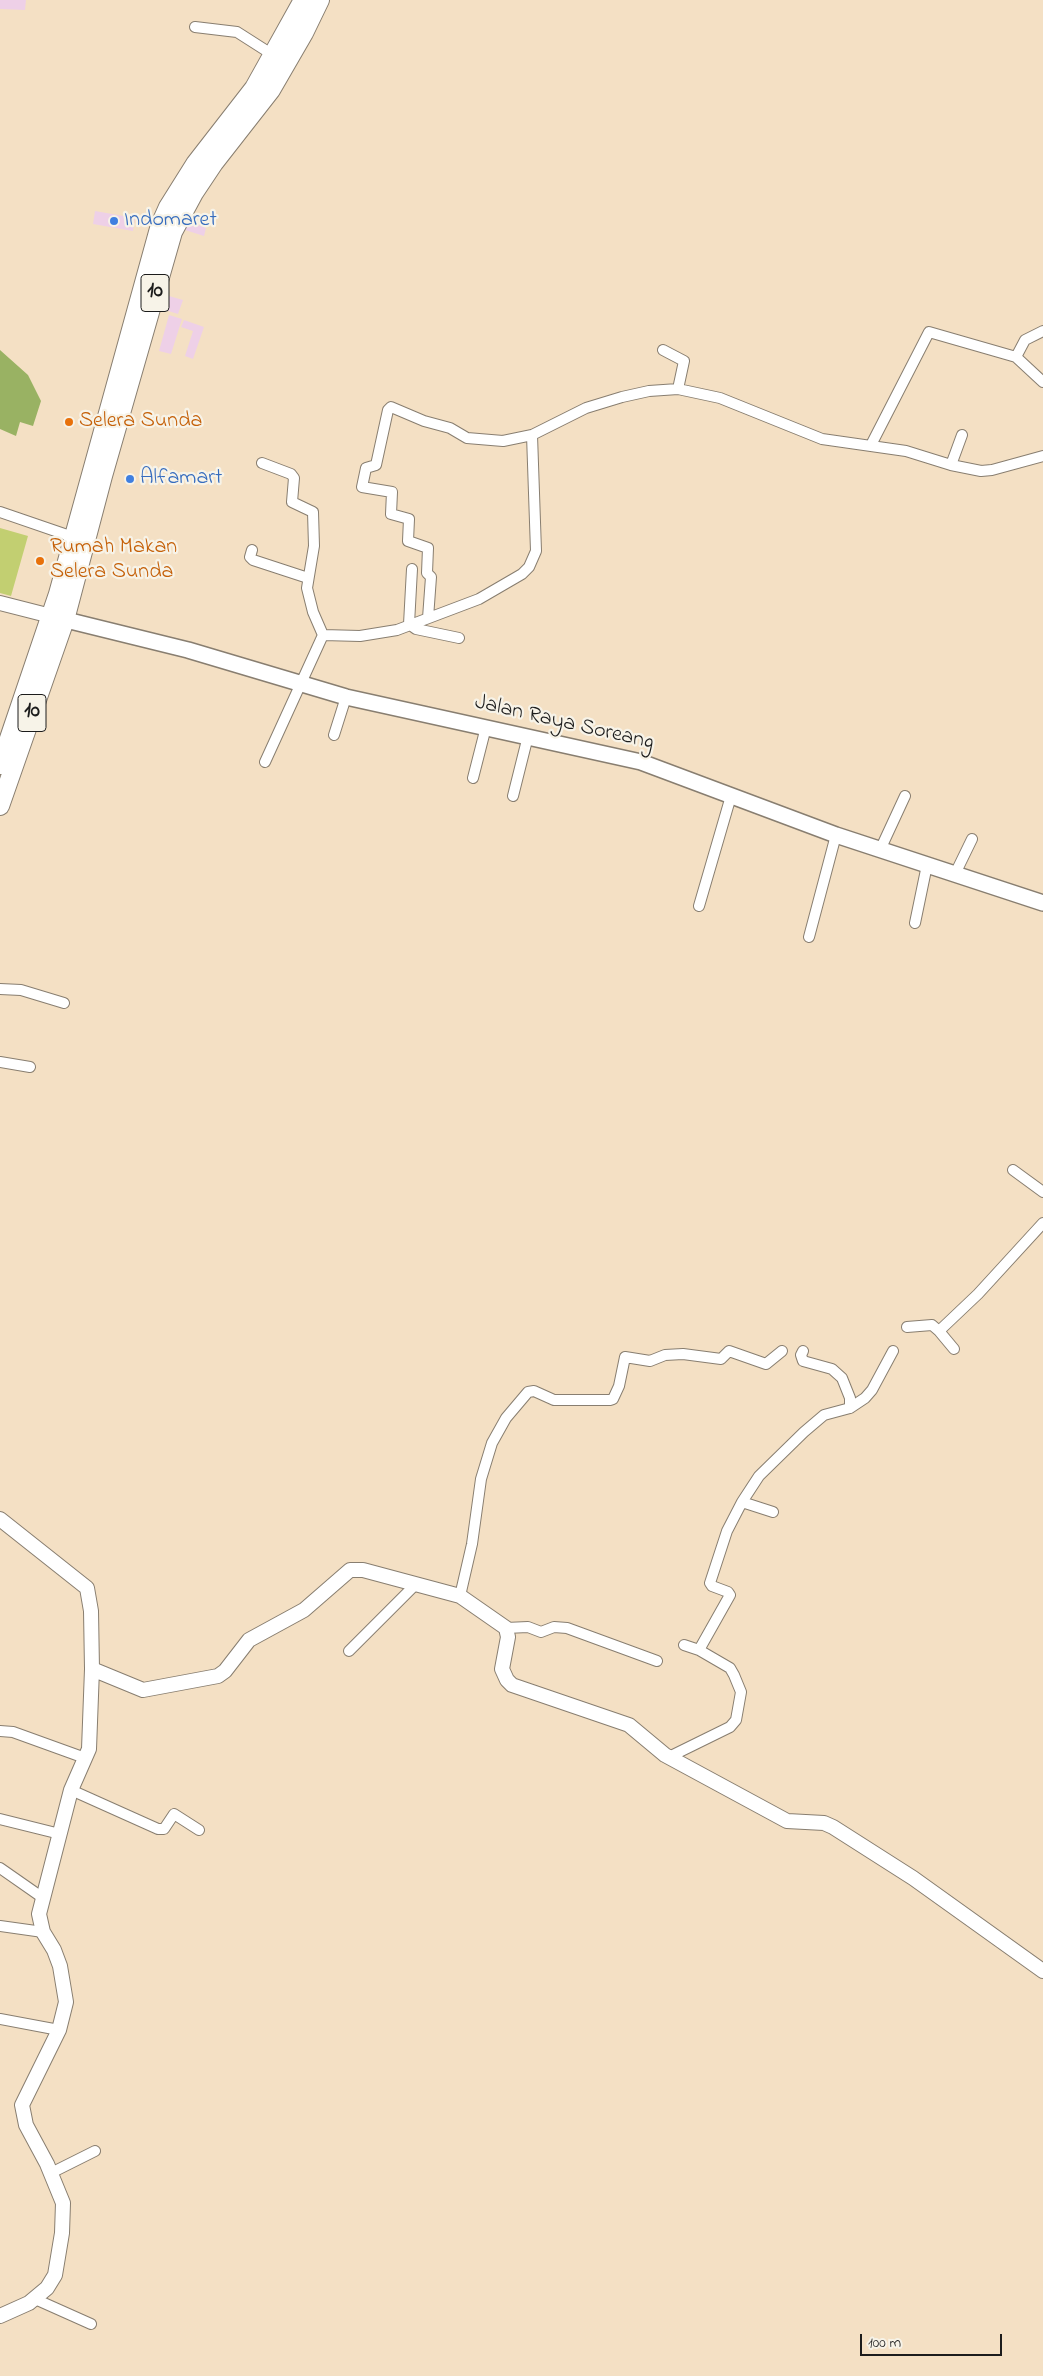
<!DOCTYPE html>
<html>
<head>
<meta charset="utf-8">
<style>
  body { margin:0 }
  #map { position:relative; width:1043px; height:2376px; overflow:hidden; background:#f4e0c4; font-family:"Indie Flower",sans-serif }
  canvas { display:block }
  .scale { position:absolute; left:860px; top:2334px; width:142px; height:22px; box-sizing:border-box; border:2px solid #1c1c1c; border-top:0; padding-left:6px; font-size:15px; line-height:18px; white-space:nowrap; color:#1c1c1c; -webkit-text-stroke:4px #f7f3e8; paint-order:stroke }
</style>
</head>
<body>
<div id="map">
<canvas width="1043" height="2376"></canvas>
<div class="scale">100 m</div>
</div>
<script>
const g = document.querySelector('canvas').getContext('2d');
g.lineJoin = 'round';
function fillPath(path, color) {
  g.fillStyle = color;
  g.fill(path, 'evenodd');
}
function toPath(rows) {
  const path = new Path2D();
  for (const r of rows) {
    path.moveTo(r[0], r[1]);
    for (let i = 2; i < r.length; i += 2) path.lineTo(r[i], r[i + 1]);
  }
  return path;
}
function strokePath(path, color, width, dash) {
  g.strokeStyle = color;
  g.lineWidth = width;
  g.lineCap = dash ? 'butt' : 'round';
  g.setLineDash(dash || []);
  g.stroke(path);
}
function write(font, color, halo, rows, align = 'center') {
  g.font = font + ' "Indie Flower",sans-serif';
  g.lineWidth = 4.5;
  g.setLineDash([]);
  g.textBaseline = 'middle';
  g.strokeStyle = halo;
  g.fillStyle = color;
  for (const [text, x, y, turn = 0] of rows) {
    g.save();
    g.translate(x, y);
    g.rotate((+turn || 0) * Math.PI / 180);
    g.textAlign = isNaN(turn) ? turn : align;
    if (halo) g.strokeText(text, 0, 0);
    g.fillText(text, 0, 0);
    g.restore();
  }
}
fillPath(toPath([
  [0,0,26,0,25,10,0,9],
  [95,211,135,218,133,231,93,224],
  [188,221,206,228,204,236,185,230],
  [169,296,183,300,178,314,165,310],
  [169,315,182,319,171,354,159,351],
  [184,320,204,327,193,359,185,356,193,331,181,327]
]), '#eed0e7');
fillPath(toPath([
  [0,528,28,536,11,596,0,593]
]), '#c2cf71');
fillPath(toPath([
  [0,350,28,375,41,401,33,426,20,422,16,436,0,429]
]), '#99b263');
const minor = toPath([
  [195,27,237,32,273,55],
  [1043,331,1025,340,1016,357,1043,382],
  [663,350,684,361,678,389],
  [871,445,929,332,1016,357],
  [262,463,291,474,294,478,292,502,313,512,314,546,307,588,313,612,323,635],
  [951,465,962,435],
  [0,512,73,537],
  [252,550,250,557,253,560,308,578],
  [412,569,409,624,416,629,459,638],
  [428,618,431,577,427,573,428,548,408,541,409,519,391,514,392,492,362,487,366,468,376,465,388,410,391,407,424,421,450,428,467,438,503,441,532,435,586,408,622,397,649,391,678,389,720,398,822,439,906,451,951,465,981,471,992,470,1043,456],
  [334,735,346,697],
  [265,762,323,635,360,636,397,630,479,599,522,574,529,567,536,551,532,435],
  [473,778,486,727],
  [513,796,528,736],
  [880,850,905,796],
  [955,874,972,839],
  [699,906,731,796],
  [915,923,927,865],
  [809,937,836,835],
  [0,989,21,990,64,1003],
  [0,1062,30,1067],
  [1013,1170,1043,1192],
  [907,1327,932,1325,939,1331],
  [954,1349,939,1331,978,1294,1043,1223],
  [850,1408,865,1398,872,1390,893,1351],
  [742,1502,759,1476,804,1432,824,1415,850,1408,850,1398,842,1378,832,1369,803,1361,801,1355,803,1351],
  [460,1596,472,1544,481,1479,492,1443,506,1418,528,1392,534,1391,554,1400,610,1400,613,1399,619,1386,625,1357,650,1361,665,1355,683,1354,721,1359,729,1351,766,1364,782,1351],
  [506,1628,528,1627,541,1632,554,1627,567,1628,657,1661],
  [684,1645,699,1650],
  [349,1651,417,1583],
  [0,1731,13,1732,85,1758],
  [669,1757,730,1727,736,1720,741,1692,734,1675,730,1668,699,1650,730,1595,728,1592,712,1586,710,1583,727,1531,742,1502,773,1512],
  [71,1790,158,1829,164,1829,174,1814,199,1830],
  [0,1819,60,1834],
  [0,1868,43,1898],
  [0,1926,43,1932],
  [0,2019,59,2030],
  [51,2173,95,2151],
  [35,2299,91,2324]
]);
const tertiary = toPath([
  [0,603,51,616],
  [0,1519,87,1588,91,1611,92,1669,89,1749,71,1790,39,1914,43,1932,54,1950,60,1966,66,2002,59,2030,22,2105,26,2125,47,2164,63,2203,62,2233,55,2275,47,2288,29,2303,0,2316],
  [92,1669,143,1690,218,1676,225,1671,249,1640,304,1610,350,1570,363,1570,460,1596,506,1628,508,1637,502,1669,507,1680,512,1685,629,1725,665,1755,787,1821,824,1823,833,1827,913,1878,1043,1971]
]);
const secondary = toPath([
  [54,617,188,650,346,697,641,762,836,835,1043,903]
]);
const trunk = toPath([
  [0,765,58,594,160,225,168,207,195,164,254,88,303,0],
  [0,806,65,620,103,476,173,232,194,193,214,163,271,90,304,33,320,0]
]);
strokePath(minor, '#887e70', 12);
strokePath(tertiary, '#887e70', 16);
strokePath(secondary, '#887e70', 18);
strokePath(trunk, '#887e70', 20);
strokePath(minor, '#fff', 10);
strokePath(tertiary, '#fff', 14);
strokePath(secondary, '#fff', 15);
strokePath(trunk, '#fff', 18);
for (const [x, y, r, color] of [
  [114,221,5,"#3f7fe0"],
  [69,422,5,"#e8710a"],
  [130,479,5,"#3f7fe0"],
  [40,561,5,"#e8710a"]
]) {
  const dot = new Path2D();
  dot.arc(x, y, r, 0, 2 * Math.PI);
  g.fillStyle = color;
  g.fill(dot);
  strokePath(dot, '#f7f3e8', 2);
}
for (const [x, y, w] of [
  [155,293,28],
  [32,713,28]
]) {
  const box = new Path2D();
  box.roundRect(x - w / 2, y - 18.5, w, 37, 4);
  g.fillStyle = '#f7f3e8';
  g.fill(box);
  strokePath(box, '#1c1c1c', 1);
}
write('bold 21px', '#1c1c1c', null, [
  ["10",155,293],
  ["10",32,713]
]);
write('22px', '#366cbe', '#f7f3e8', [
  ["Indomaret",124,221],
  ["Alfamart",140,479]
], 'left');
write('22px', '#c56008', '#f7f3e8', [
  ["Selera Sunda",79,422],
  ["Rumah Makan",50,548],
  ["Selera Sunda",50,573]
], 'left');
write('22px', '#1c1c1c', '#f7f3e8', [
  ["Jalan Raya Soreang",564,724,13]
]);
</script>
</body>
</html>
